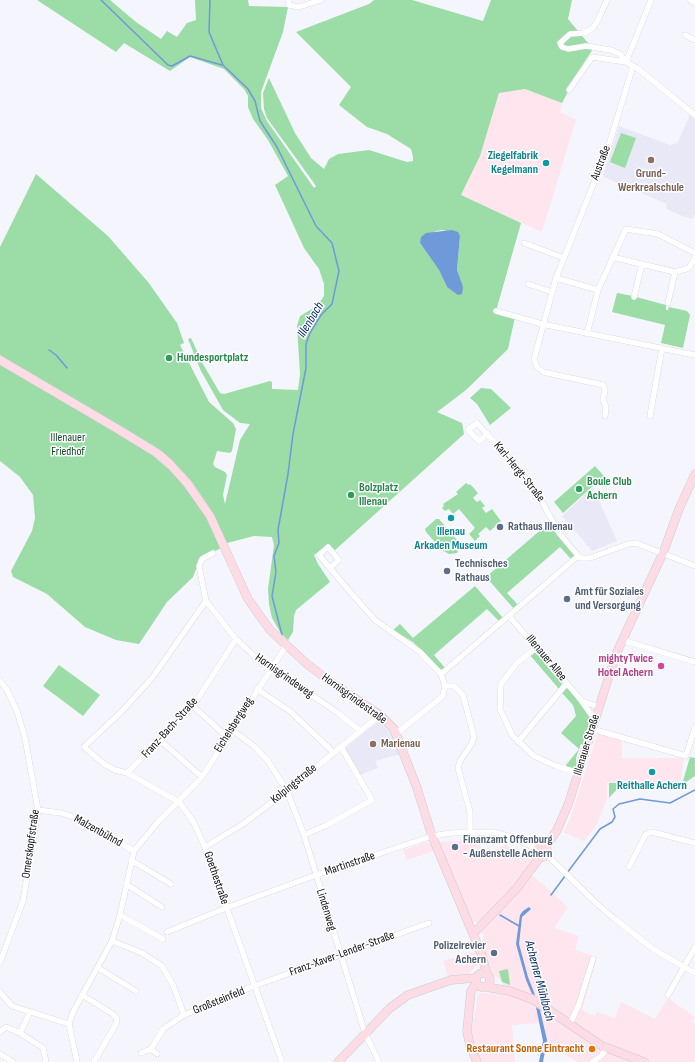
<!DOCTYPE html>
<html>
<head>
<meta charset="utf-8">
<style>
  body { margin:0 }
  canvas { display:block; background:#f5f6fd }
</style>
</head>
<body>
<canvas width="695" height="1062"></canvas>
<script>
const g = document.querySelector('canvas').getContext('2d');
g.lineJoin = 'round';
function fillPath(path, color) {
  g.fillStyle = color;
  g.fill(path, 'evenodd');
}
function toPath(rows) {
  const path = new Path2D();
  for (const r of rows) {
    if (r.length === 3) {
      path.moveTo(r[0] + r[2], r[1]);
      path.arc(r[0], r[1], r[2], 0, 2 * Math.PI);
      continue;
    }
    path.moveTo(r[0], r[1]);
    for (let i = 2; i < r.length; i += 2) path.lineTo(r[i], r[i + 1]);
  }
  return path;
}
function strokePath(path, color, width, dash) {
  g.strokeStyle = color;
  g.lineWidth = width;
  g.lineCap = dash ? 'butt' : 'round';
  g.setLineDash(dash || []);
  g.stroke(path);
}
function write(font, color, halo, rows, align = 'center') {
  g.font = font + ' "Sofia Sans Condensed",sans-serif';
  g.lineWidth = 3;
  g.setLineDash([]);
  g.textBaseline = 'middle';
  g.strokeStyle = halo;
  g.fillStyle = color;
  for (const [text, x, y, turn = 0] of rows) {
    g.save();
    g.translate(x, y);
    g.rotate((+turn || 0) * Math.PI / 180);
    g.textAlign = isNaN(turn) ? turn : align;
    if (halo) g.strokeText(text, 0, 0);
    g.fillText(text, 0, 0);
    g.restore();
  }
}
fillPath(toPath([
  [525,89,562,103,560,112,576,120,542,232,461,196,480,156,499,93],
  [598,732,622,739,622,758,684,758,680,785,607,782,607,799,597,824,584,841,563,832,570,819],
  [478,840,485,855,506,845,523,853,525,849,531,853,532,858,529,872,568,907,554,928,579,936,575,950,597,957,582,1010,595,1016,597,1012,615,1018,621,1002,655,1019,668,998,695,1017,692,1022,695,1024,695,1062,578,1062,560,1052,546,1042,539,1023,512,1025,515,1062,482,1062,472,1041,471,1033,478,995,482,993,500,994,503,982,494,975,488,963,475,966,470,973,463,976,448,977,443,961,485,949,482,940,484,935,477,922,473,922,439,849,407,860,403,850,427,842,429,844,437,842]
]), '#fee5ee');
fillPath(toPath([
  [690,115,695,119,695,213,693,219,682,216,666,209,667,204,604,177,603,175,619,126,670,145,677,143],
  [593,487,617,541,592,551,562,516],
  [379,721,393,736,401,754,375,761,378,768,360,775,344,748]
]), '#e8e8f7');
fillPath(toPath([
  [37,0,110,0,136,22,161,39,167,31,177,37,187,23,196,20,195,0,248,0,249,6,288,7,283,32,261,92,261,108,267,121,314,188,316,186,267,118,264,109,263,93,269,78,295,133,311,158,324,169,329,159,338,154,369,150,407,162,413,161,413,157,411,149,387,134,367,127,339,105,351,87,296,32,369,4,374,0,412,0,483,21,491,0,572,0,568,19,593,49,567,88,569,90,562,103,525,89,499,93,480,156,461,195,521,223,496,311,515,317,508,349,466,390,437,412,462,423,464,434,334,551,328,544,314,555,318,564,330,582,296,610,294,616,293,632,288,640,280,632,272,618,269,604,268,589,274,545,272,537,254,536,227,543,209,507,192,482,181,470,154,446,0,355,0,247,36,174,108,236,148,282,177,323,184,343,180,345,209,402,233,423,236,429,232,451,230,453,217,451,213,464,215,467,225,472,227,475,223,495,225,504,240,440,250,424,240,423,223,410,201,371,188,339,191,338,203,364,220,393,224,394,270,381,272,382,272,389,298,390,300,374,297,326,300,316,317,306,324,296,324,284,319,269,304,248,275,185,288,176,268,140,253,119,248,107,248,96,244,89,224,69,190,57,170,71,124,43,116,52],
  [443,230,460,236,457,270,459,278,447,287,439,270,420,243,436,231],
  [621,133,636,138,625,168,610,162],
  [617,293,633,296,635,300,636,297,666,305,666,310,668,310,669,307,687,311,690,315,683,348,661,343,665,325,612,312],
  [0,363,26,380,119,433,149,452,181,480,206,514,221,548,200,559,193,577,167,602,139,644,116,640,85,627,47,594,13,577,11,571,32,531,35,518,33,495,20,477,0,461],
  [481,388,491,389,511,408,490,425,477,404,470,398],
  [595,466,604,476,563,513,554,502],
  [466,483,469,485,470,484,478,493,473,498,477,502,480,500,485,506,482,508,486,513,492,509,501,521,490,531,486,527,478,534,480,536,475,541,469,534,475,528,459,509,453,514,449,509,445,511,442,508,444,506,443,504,458,494,456,492],
  [436,519,439,519,457,540,459,549,457,553,449,554,442,550,426,532,425,529],
  [551,521,574,553,574,556,571,559,560,547,507,593,518,605,514,609,486,577],
  [475,586,503,618,499,621,487,609,434,655,445,668,441,670,413,642,393,630,400,624,413,638],
  [535,652,562,684,559,689,529,654],
  [59,665,100,695,83,716,43,686],
  [565,688,569,689,590,718,584,745,581,744,576,758,577,771,568,768,566,765,579,749,561,733,576,716,573,705,562,693],
  [690,757,695,758,695,776,686,782,683,781],
  [609,783,623,783,609,798],
  [508,969,510,985,502,982,499,971]
]), '#9bdca7');
fillPath(toPath([
  [452,230,458,232,460,236,457,270,463,287,462,294,458,295,447,287,439,270,420,243,421,237,426,233],
  [529,907,531,909,522,917,519,944,528,977,535,995,532,994,526,980,516,944,520,915,523,911],
  [536,1007,540,1010,547,1040,543,1062,539,1062,543,1041]
]), '#7099da');
strokePath(toPath([
  [101,0,168,65,172,66,190,56,222,65],
  [210,0,209,32,223,65,248,89,255,101,260,121,277,147,316,226,332,243,339,271,332,304,321,315,310,333,306,344,306,368,293,434,288,474,278,530,279,543,274,556,276,572,272,596,282,635],
  [49,350,56,355,67,368],
  [567,873,600,829,612,822,615,817,613,809,619,804,640,799,670,803,695,790],
  [551,895,565,876],
  [500,915,519,926]
]), '#7099da', 1.5);
const street = toPath([
  [288,0,289,5,299,7,321,0],
  [607,0,599,18,593,28,584,33,570,34,560,43,562,47,568,49,586,46,611,50,620,54,626,62],
  [690,0,695,3],
  [685,35,695,40],
  [626,62,651,0],
  [569,90,592,57,626,62,637,68,695,115],
  [524,243,564,258],
  [612,257,675,272],
  [556,278,598,290],
  [528,284,552,292],
  [634,297,642,264],
  [668,303,675,272,689,268,695,258],
  [496,311,542,324,695,355],
  [587,334,598,290,626,229,658,234,695,253],
  [605,416,606,407,603,400,605,390,603,385,543,372,537,367,534,359,556,278,609,145,633,66],
  [650,416,662,348],
  [488,434,479,441,468,430,477,423,485,432,500,448,536,491,559,533,580,558,590,558,628,544,636,543,695,566],
  [213,553,202,559,199,566,206,601,224,624,236,639,263,664,271,667,338,713,359,730],
  [330,568,339,560,328,547,319,555,351,593,375,620,420,652,441,674,445,686,443,696,397,733],
  [206,601,152,678,123,710,84,747,104,764,115,770,127,773,179,802,193,821,205,847,282,1062],
  [509,616,582,701,590,713,596,716],
  [622,640,695,662],
  [536,648,517,663,501,684,500,709,512,735,534,756,556,766,579,773],
  [441,674,578,556],
  [0,681,7,690,17,711,25,738,38,810,23,901,0,962],
  [445,686,454,686,463,695,474,737,472,743,460,761,458,768,470,812,470,832],
  [257,689,291,712,333,752],
  [582,701,599,707],
  [193,706,227,737],
  [592,729,686,756,695,727],
  [232,730,254,746,268,761,287,791,304,835,365,1033,379,1062],
  [161,741,202,777],
  [518,742,567,683],
  [127,773,193,706,236,639],
  [38,810,61,813,77,818,134,851],
  [304,835,327,825,372,800,341,747],
  [205,847,243,824,287,791,380,715],
  [547,855,597,904,615,919,653,949,695,973],
  [131,860,171,884],
  [629,867,646,834,652,832,695,843],
  [126,884,162,907],
  [120,915,163,939],
  [167,932,226,908,316,875,432,836,451,833,493,832,512,837,537,849],
  [112,941,142,953,162,966,173,985,184,1015],
  [98,968,136,991],
  [0,992,12,1006,69,1024],
  [82,995,113,1014,117,1019,116,1024,94,1062],
  [668,995,695,947],
  [570,1024,579,1004,593,959],
  [0,1032,6,1027,20,1033,43,1048,46,1062],
  [20,1033,30,1012],
  [151,1049,157,1054],
  [141,1053,151,1049,163,1029,184,1015,254,986,429,923],
  [0,1054,13,1062],
  [77,1062,69,1024,73,1012,112,941,120,915,134,851,157,823,202,777,286,646],
  [592,1062,601,1056,607,1048]
]);
const secondary = toPath([
  [0,360,116,428,160,455,169,463,187,483,210,516,248,599,270,630,307,664,332,683,380,715,394,729,417,788,432,836,481,953,487,974],
  [542,852,5.5],
  [546,847,557,830,568,805,616,654,663,553,679,509,695,474],
  [473,934,517,888,540,857],
  [483,980,7],
  [476,984,471,991,467,1031,470,1046,477,1062],
  [486,987,510,991,534,1000,602,1046,644,1062],
  [338,1062,390,1008,408,995,451,980,475,978]
]);
strokePath(street, '#cacad1', 6);
strokePath(secondary, '#cacad1', 9);
strokePath(street, '#fff', 5.5);
strokePath(secondary, '#fedce5', 8);
for (const [x, y, r, color] of [
  [651,160,4,"#8d6e63"],
  [546,163,4,"#0f9aa8"],
  [169,358,4,"#2e9e5b"],
  [579,489,4,"#2e9e5b"],
  [351,495,4,"#2e9e5b"],
  [451,518,4,"#0f9aa8"],
  [500,527,4,"#5c6f8a"],
  [447,571,4,"#5c6f8a"],
  [567,599,4,"#5c6f8a"],
  [661,666,4,"#d1479c"],
  [373,744,4,"#8d6e63"],
  [652,772,4,"#0f9aa8"],
  [455,847,4,"#5c6f8a"],
  [494,953,4,"#5c6f8a"],
  [592,1049,4,"#e8710a"]
]) {
  const dot = new Path2D();
  dot.arc(x, y, r, 0, 2 * Math.PI);
  g.fillStyle = color;
  g.fill(dot);
  strokePath(dot, '#fff', 1.5);
}
write('bold 12px', '#0d838f', '#fff', [
  ["Ziegelfabrik",538,156,"right"],
  ["Kegelmann",538,170,"right"],
  ["Illenau",451,532],
  ["Arkaden Museum",451,546],
  ["Reithalle Achern",652,786]
]);
write('12px', '#111114', '#fff', [
  ["Austraße",601,163,-69],
  ["Karl-Hergt-Straße",519,472,51],
  ["Illenauer Allee",546,658,50],
  ["Hornisgrindeweg",284,676,35],
  ["Hornisgrindestraße",354,699,36],
  ["Eichelsbergweg",234,725,-58],
  ["Franz-Bach-Straße",170,728,-48],
  ["Illenauer Straße",587,745,-73],
  ["Kolpingstraße",294,784,-39],
  ["Malzenbühnd",98,831,29],
  ["Omerskopfstraße",31,844,-82],
  ["Martinstraße",350,864,-19],
  ["Goethestraße",216,878,71],
  ["Lindenweg",326,910,73],
  ["Franz-Xaver-Lender-Straße",342,954,-20],
  ["Großsteinfeld",219,1001,-22]
]);
write('bold 12px', '#785e54', '#fff', [
  ["Grund-",651,174],
  ["Werkrealschule",651,188],
  ["Marienau",381,744,"left"]
]);
write('bold 12px', '#27864d', '#fff', [
  ["Hundesportplatz",177,358],
  ["Boule Club",587,482],
  ["Achern",587,496],
  ["Bolzplatz",359,488],
  ["Illenau",359,502]
], 'left');
write('12px', '#124622', '#fff', [
  ["Illenauer",68,438],
  ["Friedhof",68,452]
]);
write('bold 12px', '#4e5e75', '#fff', [
  ["Rathaus Illenau",508,527],
  ["Technisches",455,564],
  ["Rathaus",455,578],
  ["Amt für Soziales",575,592],
  ["und Versorgung",575,606],
  ["Finanzamt Offenburg",463,840],
  ["- Außenstelle Achern",463,854],
  ["Polizeirevier",486,946,"right"],
  ["Achern",486,960,"right"]
], 'left');
write('bold 12px', '#b23c85', '#fff', [
  ["mightyTwice",653,659],
  ["Hotel Achern",653,673]
], 'right');
write('bold 12px', '#c56008', '#fff', [
  ["Restaurant Sonne Eintracht",584,1049]
], 'right');
write('italic 13px', '#072d66', '#fff', [
  ["Illenbach",311,320,-59],
  ["Acherner Mühlbach",539,981,75]
]);
</script>
</body>
</html>
